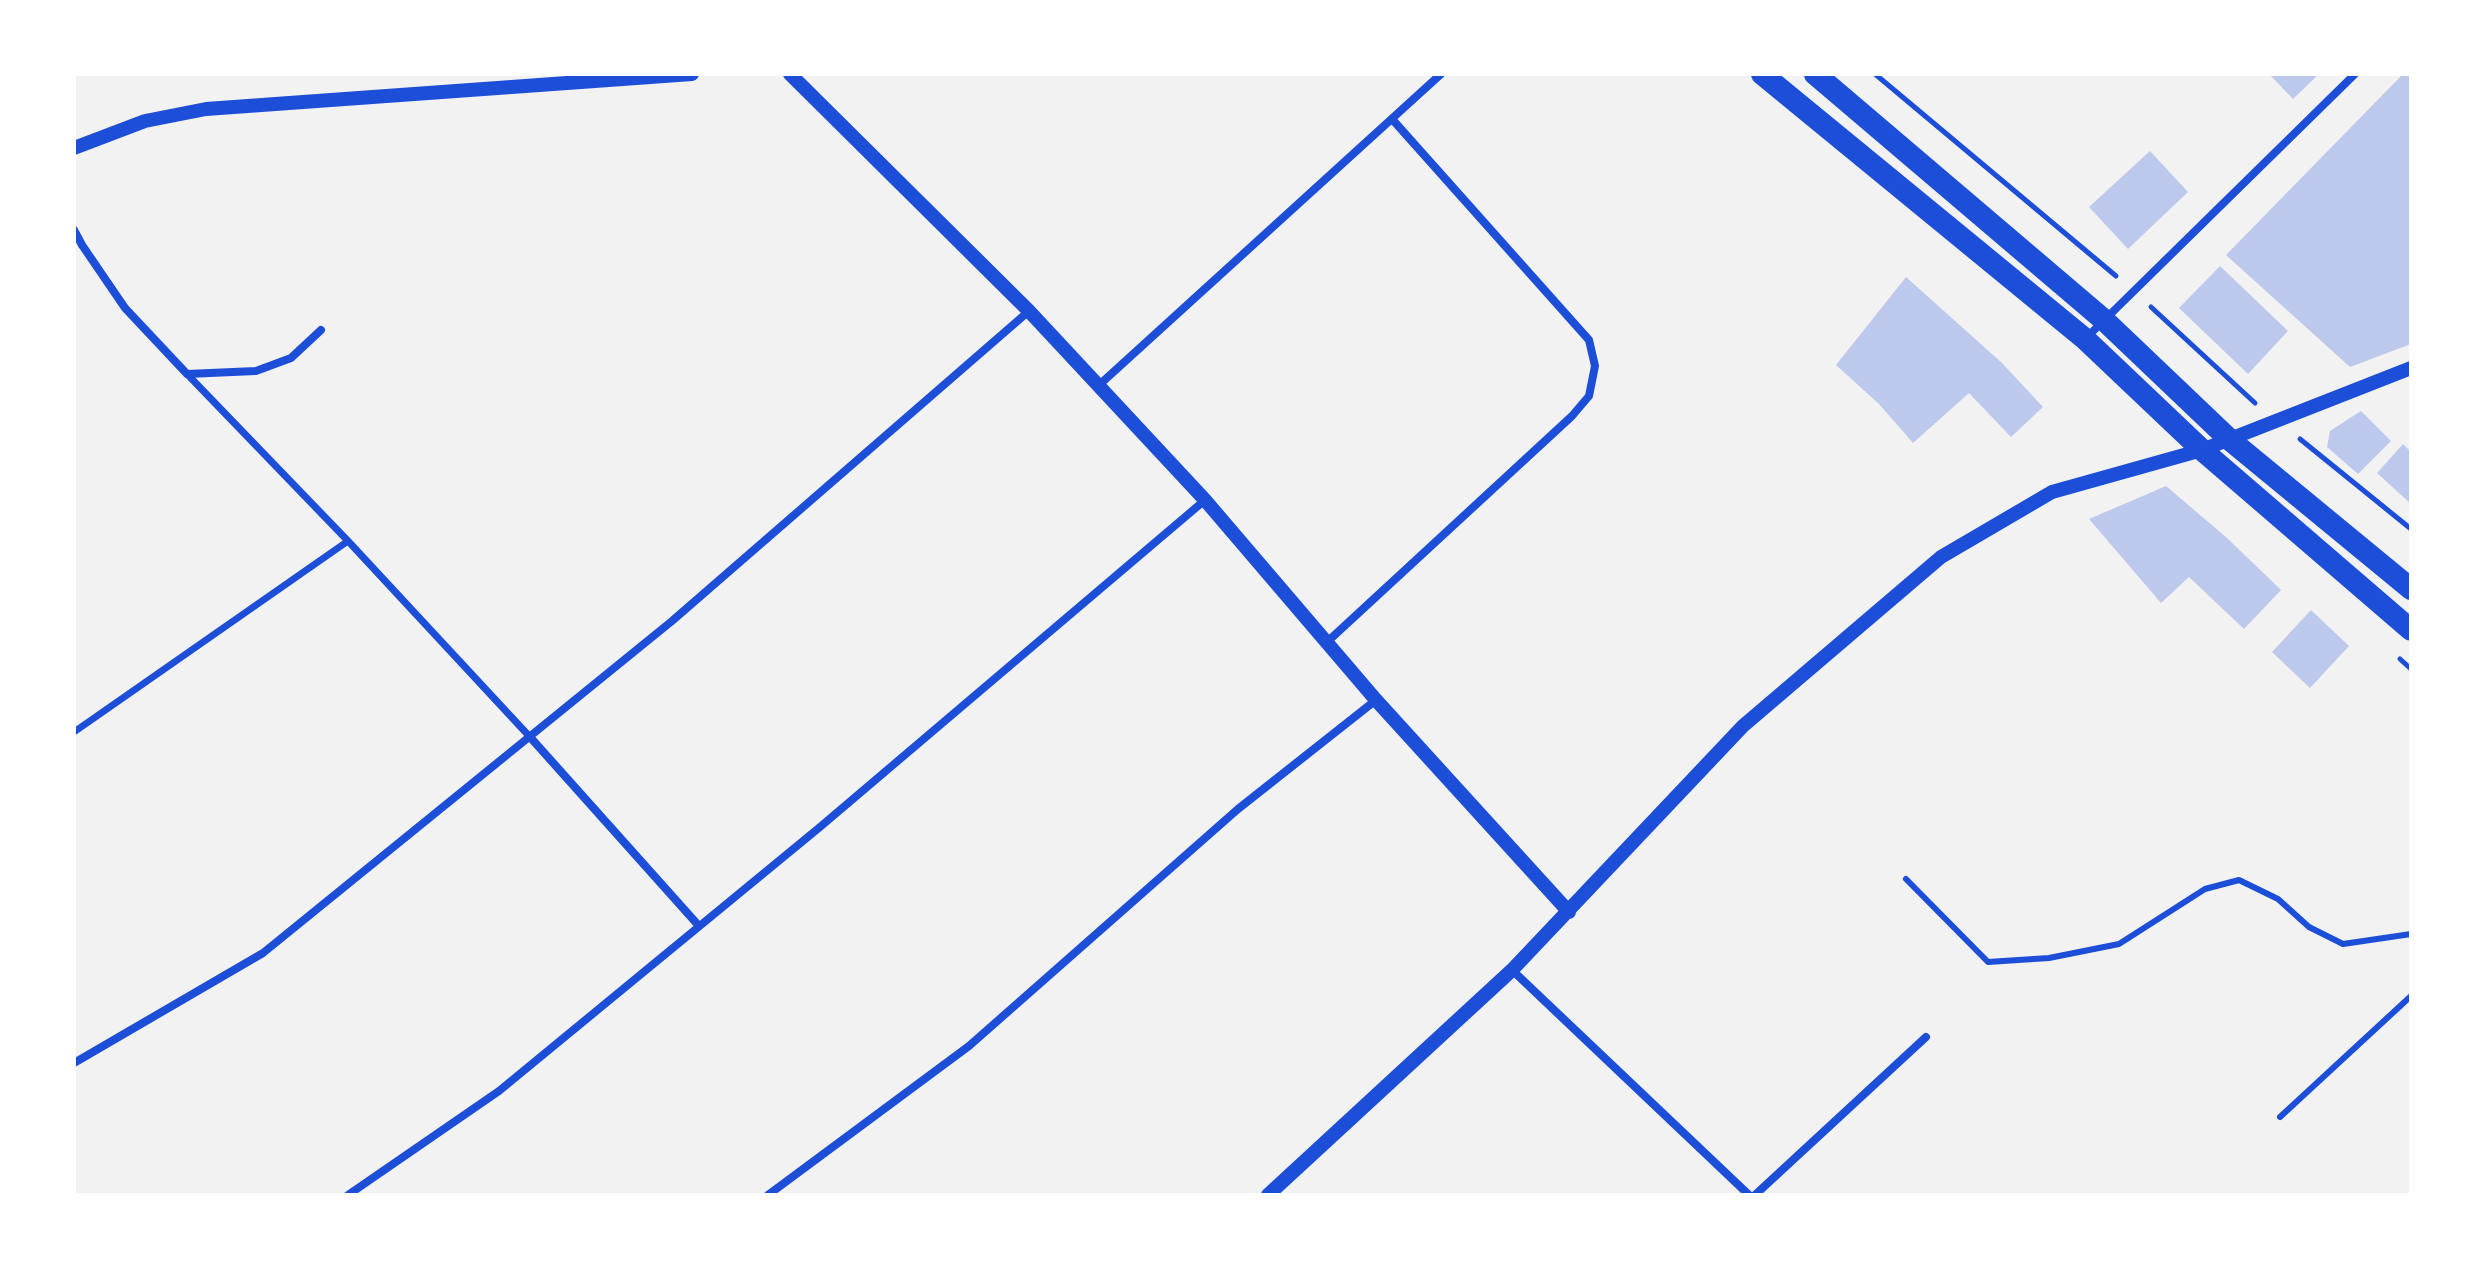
<!DOCTYPE html>
<html>
<head>
<meta charset="utf-8">
<style>
  body { margin:0 }
  #map { position:relative; width:2485px; height:1269px; overflow:hidden; background:#f2f2f2; font-family:Jost,sans-serif }
  canvas { display:block }
  .frame { position:absolute; inset:0; border:76px solid #fff; pointer-events:none }
</style>
</head>
<body>
<div id="map">
<canvas width="2485" height="1269"></canvas>
<div class="frame"></div>
</div>
<script>
const g = document.querySelector('canvas').getContext('2d');
g.lineJoin = 'round';
function fillPath(path, color) {
  g.fillStyle = color;
  g.fill(path, 'evenodd');
}
function toPath(rows) {
  const path = new Path2D();
  for (const r of rows) {
    path.moveTo(r[0], r[1]);
    for (let i = 2; i < r.length; i += 2) path.lineTo(r[i], r[i + 1]);
  }
  return path;
}
function strokePath(path, color, width, dash) {
  g.strokeStyle = color;
  g.lineWidth = width;
  g.lineCap = dash ? 'butt' : 'round';
  g.setLineDash(dash || []);
  g.stroke(path);
}
fillPath(toPath([
  [2269,74,2319,74,2293,99],
  [2403,74,2411,74,2411,344,2350,367,2226,255],
  [2150,151,2188,192,2128,249,2089,207],
  [2220,266,2288,331,2248,374,2179,308],
  [1906,277,2002,363,2043,407,2011,437,1969,393,1913,443,1879,404,1836,365],
  [2361,411,2391,441,2358,474,2327,447,2330,431],
  [2403,444,2411,452,2411,504,2377,473],
  [2166,486,2227,538,2281,590,2244,629,2189,577,2161,603,2089,519],
  [2311,610,2349,646,2310,688,2272,652]
]), '#bdc9ec');
strokePath(toPath([
  [1875,74,2116,276],
  [2151,307,2255,403],
  [2300,439,2411,529],
  [2400,659,2411,669]
]), '#1d4ed8', 5);
strokePath(toPath([
  [1906,879,1988,962,2049,958,2119,944,2205,889,2239,880,2278,899,2309,927,2343,944,2411,934],
  [2280,1117,2411,996]
]), '#1d4ed8', 6);
strokePath(toPath([
  [187,374,348,541,530,737],
  [74,732,348,541]
]), '#1d4ed8', 7);
strokePath(toPath([
  [74,230,82,245,125,308,187,374,256,371,291,358,321,330],
  [2085,339,2355,74],
  [1098,386,1441,74],
  [1326,643,1572,416,1589,396,1595,366,1589,340,1392,119],
  [530,737,699,926],
  [1512,970,1749,1195],
  [74,1063,263,953,672,621,1029,311],
  [348,1195,499,1091,820,827,1205,500],
  [768,1195,969,1046,1238,809,1376,700],
  [1755,1195,1926,1037]
]), '#1d4ed8', 8);
strokePath(toPath([
  [790,74,1029,311,1205,500,1376,700,1569,912],
  [74,148,145,121,206,109,692,74],
  [1268,1195,1512,970,1743,726,1941,557,2052,492,2202,450,2411,368]
]), '#1d4ed8', 14);
strokePath(toPath([
  [1762,74,2085,339,2202,450,2411,630],
  [1815,74,2104,320,2230,440,2411,589]
]), '#1d4ed8', 22);
</script>
</body>
</html>
